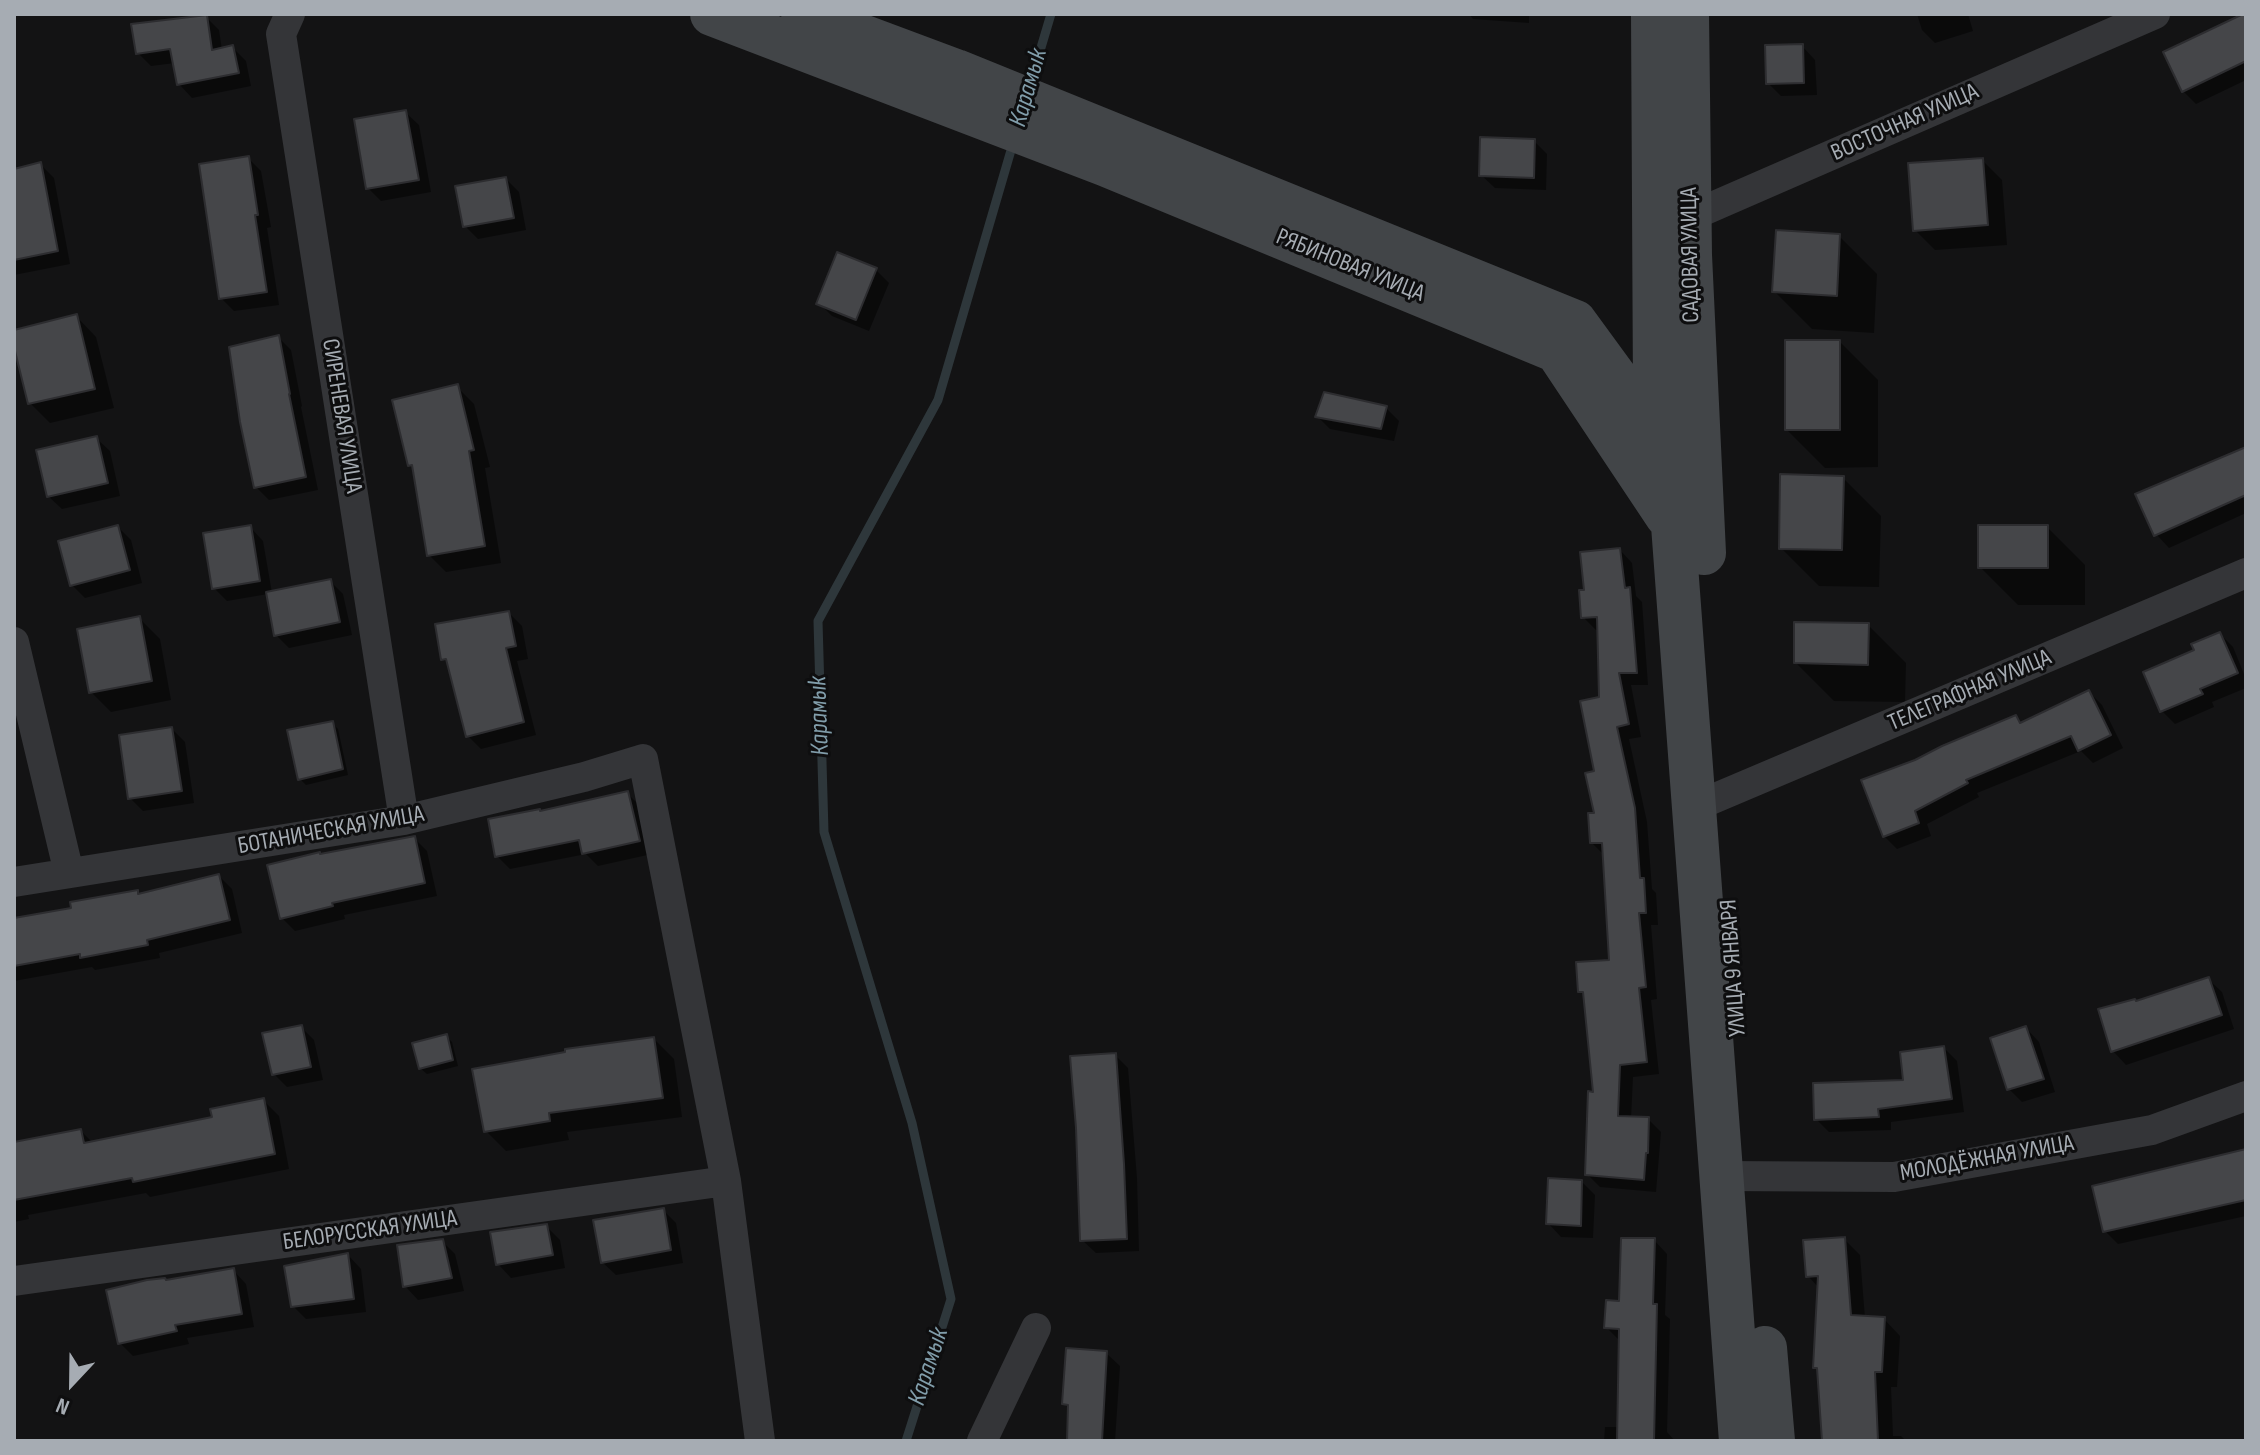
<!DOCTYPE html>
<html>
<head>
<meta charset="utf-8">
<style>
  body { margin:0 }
  #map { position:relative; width:2260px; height:1455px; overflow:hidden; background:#131314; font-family:"Sofia Sans Condensed",sans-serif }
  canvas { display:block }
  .frame { position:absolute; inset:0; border:16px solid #a6acb3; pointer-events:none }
  .north { position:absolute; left:32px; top:1343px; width:80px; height:80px; -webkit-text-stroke:6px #0e0e0f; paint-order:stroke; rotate:202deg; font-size:22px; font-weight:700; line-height:32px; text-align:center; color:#a6acb3 }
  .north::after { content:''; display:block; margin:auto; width:28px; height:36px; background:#a6acb3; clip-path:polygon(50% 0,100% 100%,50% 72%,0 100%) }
</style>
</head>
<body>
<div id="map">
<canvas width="2260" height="1455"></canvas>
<div class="frame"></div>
<div class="north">N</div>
</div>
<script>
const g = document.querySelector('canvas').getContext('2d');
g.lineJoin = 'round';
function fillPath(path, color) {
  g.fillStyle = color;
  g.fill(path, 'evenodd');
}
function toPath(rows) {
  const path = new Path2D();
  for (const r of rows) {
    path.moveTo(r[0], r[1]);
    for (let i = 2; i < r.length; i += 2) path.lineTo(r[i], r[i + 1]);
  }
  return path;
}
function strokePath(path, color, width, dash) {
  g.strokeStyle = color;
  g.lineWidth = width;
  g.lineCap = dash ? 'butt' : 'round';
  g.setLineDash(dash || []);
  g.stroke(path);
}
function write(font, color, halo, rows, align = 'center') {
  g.font = font + ' "Sofia Sans Condensed",sans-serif';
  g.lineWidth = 6;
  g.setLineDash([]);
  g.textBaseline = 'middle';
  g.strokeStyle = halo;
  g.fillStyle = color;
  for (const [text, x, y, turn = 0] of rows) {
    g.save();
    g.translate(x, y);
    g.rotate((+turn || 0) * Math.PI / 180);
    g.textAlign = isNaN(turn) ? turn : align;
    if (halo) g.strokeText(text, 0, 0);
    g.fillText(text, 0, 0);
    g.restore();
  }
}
fillPath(toPath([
  [1469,14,1529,14,1529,23,1473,19],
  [1917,14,1968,14,1973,31,1935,43,1922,30],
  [2244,14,2246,80,2196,104,2183,91],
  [206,17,219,30,222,50,232,47,246,61,251,86,192,98,179,84,175,63,151,66,138,53],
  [1802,46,1815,60,1817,95,1781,96,1768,83],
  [405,112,419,125,431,192,381,201,368,188],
  [1534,141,1547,154,1546,190,1495,188,1481,175],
  [248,158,261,171,271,227,267,228,279,305,234,311,221,298],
  [1982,160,2002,180,2007,245,1935,250,1915,230],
  [41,165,54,178,70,264,14,275,14,171],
  [506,179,519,192,526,230,478,239,465,226],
  [1839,236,1877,274,1874,333,1812,329,1774,291],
  [876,270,889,283,869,331,832,316,819,303],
  [76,316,96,337,114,408,50,423,30,403,14,332],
  [278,337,291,350,302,406,301,407,318,490,269,500,256,487],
  [1840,342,1878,380,1878,467,1825,468,1787,430],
  [457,387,474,404,490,467,485,468,501,563,446,572,429,555,414,470,410,465],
  [1386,408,1399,421,1394,441,1330,429,1317,416],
  [96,438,110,451,120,496,62,509,48,496],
  [2246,449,2246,513,2169,548,2156,534],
  [1843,478,1881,516,1879,587,1819,586,1781,548],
  [118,527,131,540,142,583,85,598,72,585],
  [250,527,263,541,272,593,330,581,343,594,352,635,289,648,276,635,268,594,227,601,214,588],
  [2047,527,2085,565,2085,605,2018,605,1980,567],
  [1620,550,1632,563,1636,596,1642,602,1648,685,1631,685,1641,737,1629,739,1647,822,1652,889,1656,893,1658,925,1651,925,1657,999,1651,1000,1659,1074,1633,1077,1631,1119,1648,1119,1661,1132,1656,1192,1600,1187,1587,1174,1595,1094,1585,997,1580,991,1611,962,1604,855,1592,843,1596,815,1596,773,1601,699,1600,630,1596,630,1583,617,1586,592],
  [509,613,522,626,528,659,517,661,536,735,481,749,468,736,450,665,443,659],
  [140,619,160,639,171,700,111,712,91,692],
  [1868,625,1906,663,1905,702,1834,701,1796,663],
  [2220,634,2233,647,2246,679,2246,688,2212,702,2214,707,2175,724,2162,711,2145,673,2196,651],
  [2089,692,2102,705,2123,748,2093,763,2081,751,1977,793,1979,797,1927,824,1931,836,1897,849,1884,836,2016,718,2022,724],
  [332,723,338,729,348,775,306,785,300,779],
  [172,729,185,742,194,803,143,811,130,798],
  [627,793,640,806,652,854,598,866,586,854,510,869,497,856,539,811],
  [414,838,427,851,437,896,344,915,345,919,295,931,282,918],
  [219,876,232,889,242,933,159,953,160,958,95,970,92,967,14,981,14,920,74,910,137,892,141,895],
  [2208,979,2222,992,2234,1029,2126,1065,2113,1051,2101,1011,2136,1003],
  [301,1027,314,1040,323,1080,287,1087,274,1074],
  [2026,1028,2039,1042,2055,1092,2022,1102,2009,1089],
  [446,1036,452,1042,458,1066,427,1074,420,1068],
  [654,1039,674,1059,682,1117,567,1132,569,1140,506,1151,486,1131],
  [1944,1048,1957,1061,1964,1112,1891,1122,1891,1130,1829,1132,1816,1119,1906,1082],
  [1115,1055,1128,1068,1137,1178,1139,1251,1096,1253,1082,1240],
  [263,1100,279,1116,289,1169,150,1197,146,1193,28,1215,29,1219,14,1222,14,1144,81,1131,93,1143,214,1119],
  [2246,1152,2246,1216,2118,1244,2105,1231],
  [1582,1182,1595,1195,1593,1238,1561,1237,1548,1223],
  [663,1210,676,1223,683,1263,616,1275,602,1262],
  [546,1226,560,1240,565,1268,511,1278,498,1264],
  [1844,1239,1860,1255,1865,1318,1884,1319,1900,1336,1897,1387,1891,1387,1893,1436,1901,1436,1906,1441,1823,1441,1819,1372,1815,1367,1819,1288,1808,1276],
  [1654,1240,1667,1254,1665,1315,1670,1319,1667,1432,1675,1441,1604,1441,1605,1427,1620,1427,1619,1340,1606,1327],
  [442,1241,455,1254,464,1291,418,1300,405,1286],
  [348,1255,361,1269,366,1312,306,1319,293,1306],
  [233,1270,246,1284,254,1327,187,1338,189,1344,133,1356,120,1343,166,1282],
  [1106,1353,1120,1366,1115,1441,1069,1441,1070,1409,1064,1404]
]), '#0007');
strokePath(toPath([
  [1029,88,1051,14],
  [906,1441,951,1299,912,1123,824,832,818,621,938,400,1014,140]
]), '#2e373b', 9);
const building = toPath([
  [2243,14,2246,14,2246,61,2182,92,2163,52,2243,14],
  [207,15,212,50,233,45,239,73,177,85,170,49,136,54,131,24,207,15],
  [1803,44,1804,83,1766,84,1765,45,1803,44],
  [406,110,419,180,366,189,354,119,406,110],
  [1480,137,1535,139,1534,178,1479,176,1480,137],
  [249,156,258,215,255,215,267,292,219,299,199,164,249,156],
  [1983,158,1988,225,1913,231,1908,163,1983,158],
  [41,162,58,251,14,260,14,169,41,162],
  [506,177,514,218,463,227,455,186,506,177],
  [1776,230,1840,234,1837,296,1772,292,1776,230],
  [837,252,877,268,856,320,816,304,837,252],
  [77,314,95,389,28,404,14,347,14,330,77,314],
  [279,335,290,394,289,394,306,477,254,488,240,422,229,347,279,335],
  [1785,340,1840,340,1840,430,1785,430,1785,340],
  [458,384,474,450,469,451,485,546,427,556,412,465,408,466,392,400,458,384],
  [1324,392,1387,406,1381,429,1315,417,1324,392],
  [97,436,108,483,47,497,36,450,97,436],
  [2246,447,2246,495,2154,536,2135,494,2246,447],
  [1780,474,1844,476,1842,550,1779,549,1780,474],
  [118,525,130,570,70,586,58,541,118,525],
  [251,525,260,581,212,589,203,533,251,525],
  [1978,525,2048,525,2048,568,1978,568,1978,525],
  [1620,548,1625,588,1630,587,1637,673,1619,673,1629,724,1617,727,1635,808,1640,878,1644,878,1646,913,1639,913,1646,987,1639,988,1647,1062,1620,1065,1618,1116,1649,1117,1648,1153,1646,1153,1644,1180,1585,1175,1588,1091,1593,1092,1583,992,1578,992,1576,962,1609,960,1602,843,1590,843,1588,813,1594,813,1585,773,1594,771,1580,701,1599,697,1597,617,1581,618,1579,590,1584,590,1580,552,1620,548],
  [331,579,340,622,274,636,266,592,331,579],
  [509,611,516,646,506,648,524,722,466,737,446,659,441,660,435,624,509,611],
  [140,616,152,681,89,693,77,629,140,616],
  [1794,622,1869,623,1868,665,1794,663,1794,622],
  [2220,632,2238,673,2200,689,2203,694,2160,712,2143,672,2194,650,2191,644,2220,632],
  [2089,690,2111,735,2078,751,2071,736,1966,780,1968,783,1915,811,1919,823,1883,837,1861,780,1915,760,1942,746,2016,715,2020,723,2089,690],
  [333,721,343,769,298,780,287,730,333,721],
  [172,727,182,791,128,799,119,735,172,727],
  [628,791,640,841,582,854,579,840,495,857,488,819,540,809,540,811,628,791],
  [415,836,425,883,332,903,333,906,280,919,267,865,320,852,320,854,415,836],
  [219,874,230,920,147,940,148,945,80,958,80,954,14,966,14,918,71,908,70,902,138,890,138,894,219,874],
  [2209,977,2222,1015,2111,1052,2098,1009,2135,999,2136,1001,2209,977],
  [302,1025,311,1067,272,1075,262,1033,302,1025],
  [2026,1026,2044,1079,2007,1090,1990,1038,2026,1026],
  [447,1034,453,1060,419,1069,412,1043,447,1034],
  [654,1037,663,1098,549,1113,550,1121,484,1132,472,1069,565,1052,565,1049,654,1037],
  [1944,1046,1952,1099,1878,1109,1879,1117,1814,1120,1813,1083,1903,1080,1900,1052,1944,1046],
  [1116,1053,1124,1164,1127,1239,1080,1241,1076,1128,1070,1056,1116,1053],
  [264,1098,275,1154,133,1182,132,1178,14,1200,14,1142,81,1129,84,1143,212,1117,210,1109,264,1098],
  [2246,1149,2246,1200,2103,1232,2092,1186,2246,1149],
  [1548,1178,1582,1180,1581,1226,1546,1224,1548,1178],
  [664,1208,671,1250,601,1263,593,1220,664,1208],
  [547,1224,553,1255,496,1265,490,1232,547,1224],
  [1845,1237,1851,1315,1885,1317,1882,1372,1875,1372,1878,1441,1822,1441,1817,1368,1813,1368,1818,1276,1806,1277,1803,1240,1845,1237],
  [1621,1238,1655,1238,1653,1304,1657,1304,1654,1441,1617,1441,1619,1329,1604,1328,1606,1300,1619,1301,1621,1238],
  [443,1239,452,1278,403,1287,397,1245,443,1239],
  [348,1253,354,1299,291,1307,284,1266,348,1253],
  [234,1268,242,1314,175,1325,177,1331,118,1344,106,1290,147,1280,165,1278,166,1280,234,1268],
  [1066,1348,1107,1351,1102,1441,1067,1441,1068,1405,1062,1404,1066,1348]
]);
fillPath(building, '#454649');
strokePath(building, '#2d2d30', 2);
strokePath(toPath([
  [290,14,281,34,404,820],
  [1673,224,2155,14],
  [14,642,69,873],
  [1694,807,2246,573],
  [14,882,404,820,584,777,643,759,726,1181,760,1441],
  [1722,1176,1894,1177,2152,1130,2246,1096],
  [14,1281,726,1181],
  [982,1441,1036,1328]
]), '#343538', 30);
strokePath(toPath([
  [712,14,1104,164,1557,351,1667,516],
  [803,14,956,71,1575,322,1659,437],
  [1653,14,1655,393,1673,525,1741,1441],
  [1687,14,1690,255,1704,553],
  [1765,1348,1773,1441]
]), '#424548', 44);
write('24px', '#a6acb3', '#0e0e0f', [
  ["ВОСТОЧНАЯ УЛИЦА",1905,123,-24],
  ["САДОВАЯ УЛИЦА",1691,255,-91],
  ["РЯБИНОВАЯ УЛИЦА",1350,266,22],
  ["СИРЕНЕВАЯ УЛИЦА",341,416,81],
  ["ТЕЛЕГРАФНАЯ УЛИЦА",1970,691,-23],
  ["БОТАНИЧЕСКАЯ УЛИЦА",331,831,-10],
  ["УЛИЦА 9 ЯНВАРЯ",1734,968,-94],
  ["МОЛОДЁЖНАЯ УЛИЦА",1987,1159,-10],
  ["БЕЛОРУССКАЯ УЛИЦА",370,1231,-8]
]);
write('italic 26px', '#819daa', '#0e0e0f', [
  ["Карамык",1029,88,-74],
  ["Карамык",820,716,-92],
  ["Карамык",929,1367,-72]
]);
</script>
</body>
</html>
